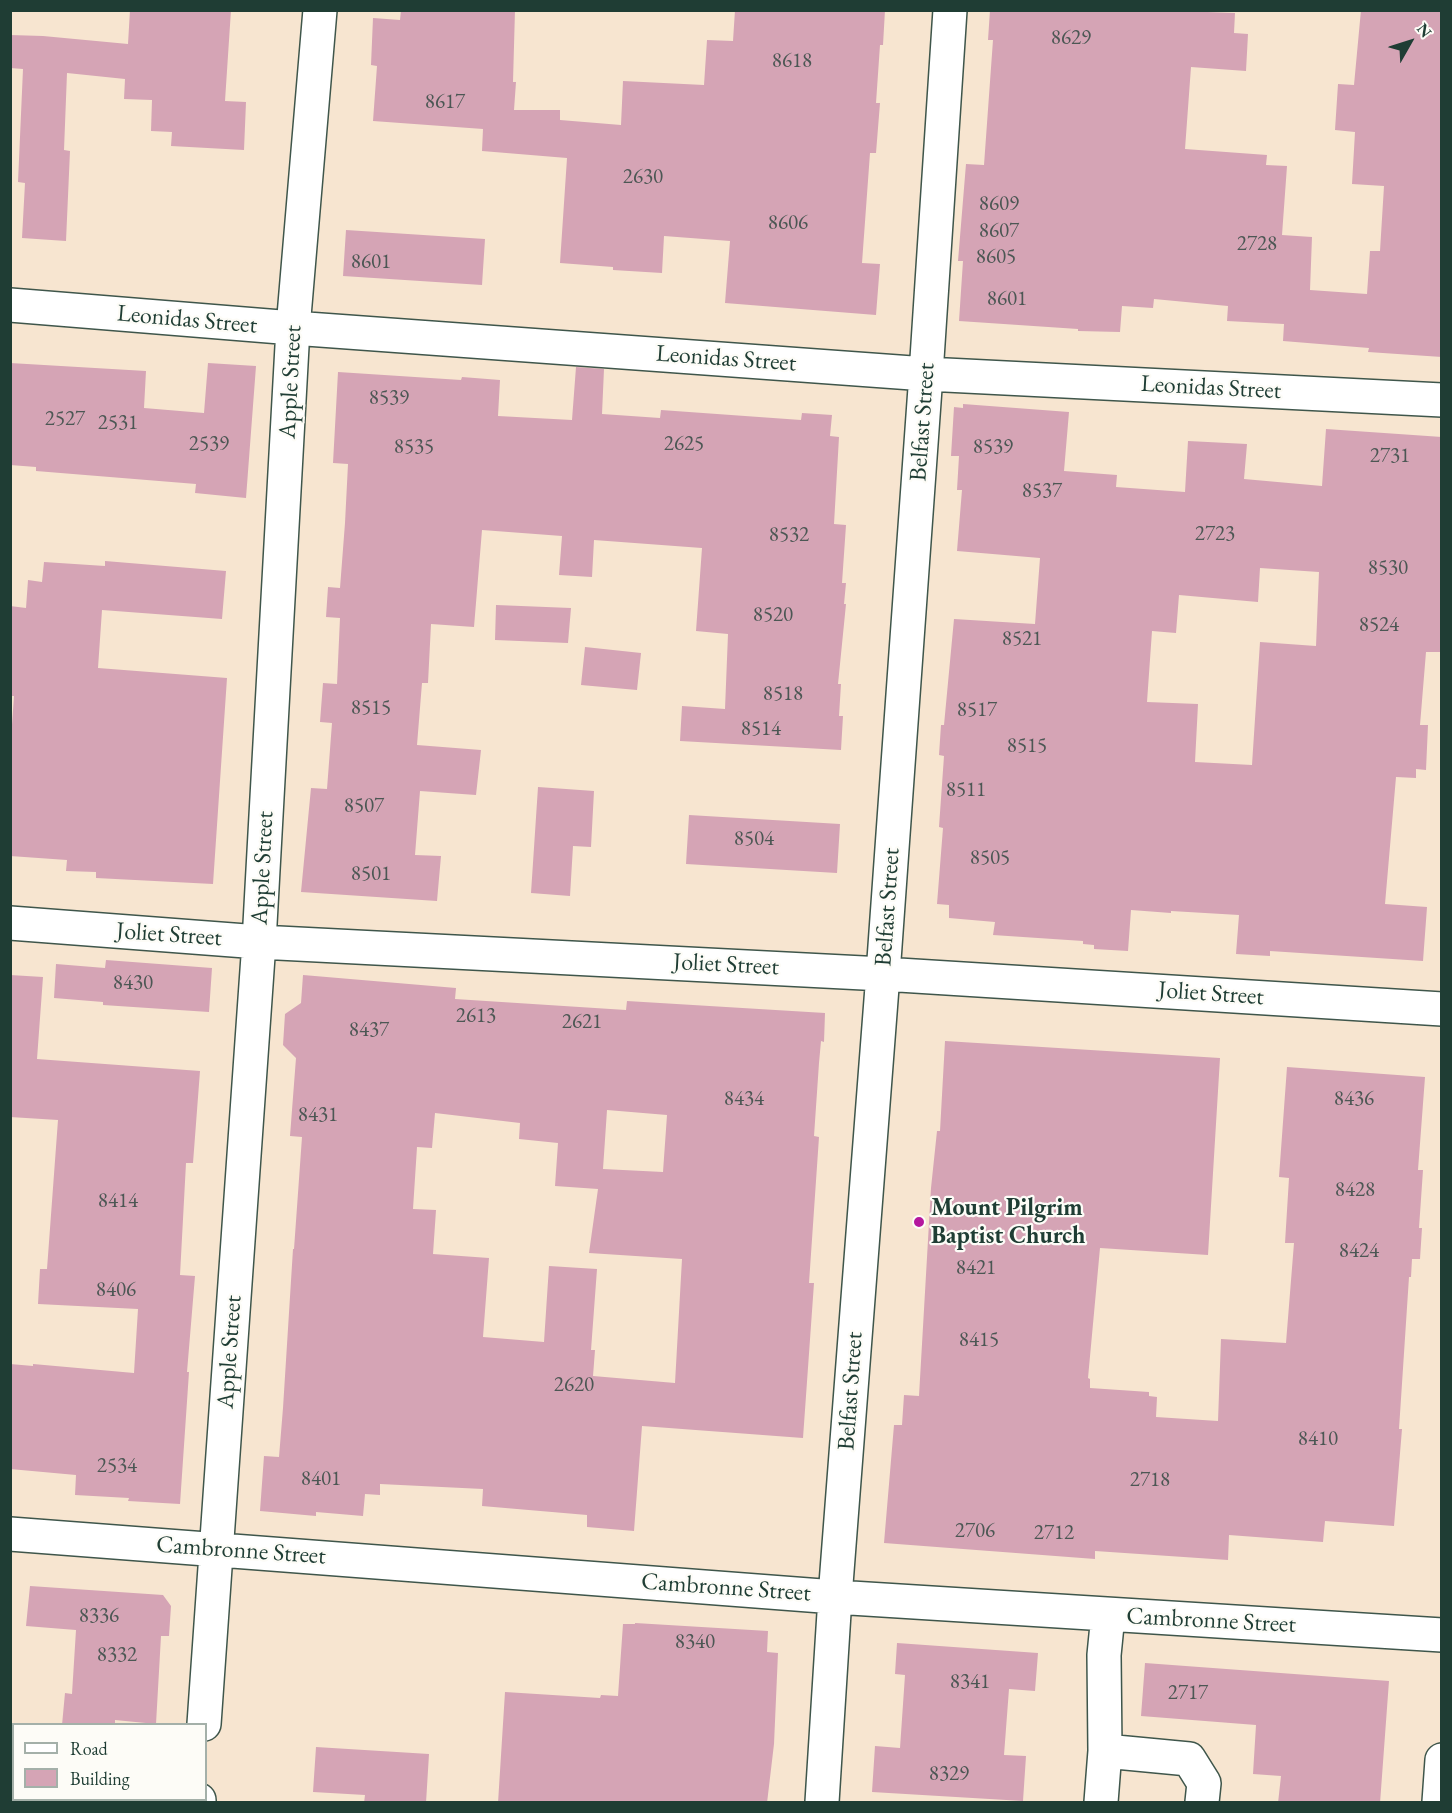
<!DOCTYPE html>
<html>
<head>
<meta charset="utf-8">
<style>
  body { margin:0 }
  #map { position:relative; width:1452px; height:1813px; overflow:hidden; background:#f7e5d0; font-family:"EB Garamond",serif }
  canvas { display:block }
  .frame { position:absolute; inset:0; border:12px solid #1f3d34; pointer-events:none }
  .legend { position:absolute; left:12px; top:1723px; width:195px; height:78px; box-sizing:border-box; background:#fdfcf7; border:2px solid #a4b0a9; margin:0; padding:8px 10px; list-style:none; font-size:18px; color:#1f3d34 }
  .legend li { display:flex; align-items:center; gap:12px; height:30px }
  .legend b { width:30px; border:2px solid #a4b0a9 }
  .north { position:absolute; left:1380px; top:12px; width:60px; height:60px; -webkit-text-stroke:4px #fdfcf7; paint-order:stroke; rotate:51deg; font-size:16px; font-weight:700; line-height:24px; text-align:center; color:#1f3d34 }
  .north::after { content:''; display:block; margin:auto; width:21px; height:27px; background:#1f3d34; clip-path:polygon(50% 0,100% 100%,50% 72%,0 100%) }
</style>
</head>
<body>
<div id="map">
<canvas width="1452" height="1813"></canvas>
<div class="frame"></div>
<ul class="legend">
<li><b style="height:8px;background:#fff"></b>Road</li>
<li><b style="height:16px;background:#d5a4b5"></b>Building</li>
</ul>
<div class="north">N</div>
</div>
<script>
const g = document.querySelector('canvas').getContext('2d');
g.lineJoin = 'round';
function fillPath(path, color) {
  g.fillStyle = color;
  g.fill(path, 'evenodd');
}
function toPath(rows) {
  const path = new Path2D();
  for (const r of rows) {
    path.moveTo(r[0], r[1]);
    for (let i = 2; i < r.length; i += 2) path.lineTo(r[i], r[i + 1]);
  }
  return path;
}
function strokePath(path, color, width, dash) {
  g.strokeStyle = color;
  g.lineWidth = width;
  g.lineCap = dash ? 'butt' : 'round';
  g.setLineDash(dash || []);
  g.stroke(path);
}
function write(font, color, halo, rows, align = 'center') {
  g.font = font + ' "EB Garamond",serif';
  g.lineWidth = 4.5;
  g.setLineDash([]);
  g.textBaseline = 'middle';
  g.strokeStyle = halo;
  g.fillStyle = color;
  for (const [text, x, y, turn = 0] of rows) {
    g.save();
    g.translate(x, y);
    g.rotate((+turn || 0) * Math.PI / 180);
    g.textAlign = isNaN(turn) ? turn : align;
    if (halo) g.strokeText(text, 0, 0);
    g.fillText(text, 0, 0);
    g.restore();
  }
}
fillPath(toPath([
  [130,10,231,10,225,101,246,102,244,150,171,146,172,132,151,131,152,100,124,99,125,79,67,73,64,150,70,151,66,241,22,238,25,183,18,182,23,69,10,68,10,35,43,36,128,44],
  [401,10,515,10,513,82,516,82,514,110,560,110,560,120,621,125,623,81,704,85,707,40,733,41,735,10,885,10,883,45,880,45,876,103,880,103,876,153,870,153,862,263,880,264,876,315,725,303,730,241,664,236,662,273,613,270,613,267,560,263,567,158,482,151,483,129,373,121,377,66,371,65,373,18,400,20],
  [990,10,1153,10,1235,13,1234,33,1248,34,1246,71,1191,67,1185,149,1267,155,1266,165,1287,166,1282,235,1312,237,1310,290,1367,294,1370,251,1380,251,1384,186,1352,184,1355,132,1335,130,1338,84,1354,85,1361,10,1442,10,1442,357,1368,352,1369,348,1283,341,1284,324,1227,321,1228,306,1154,299,1153,308,1122,306,1120,332,1078,331,1078,329,959,321,963,261,958,261,966,164,984,165,993,40,988,40],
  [346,230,485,239,482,285,343,276],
  [10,363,146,371,144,408,204,413,208,363,256,366,246,498,195,493,196,484,36,471,36,467,10,465],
  [576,367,604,369,602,414,660,418,661,410,801,420,802,413,832,415,830,436,839,437,834,524,846,525,842,583,846,583,844,604,846,604,838,684,841,684,839,716,843,716,841,750,680,741,682,706,725,709,728,634,696,631,702,548,594,540,592,577,559,575,562,536,482,530,474,627,431,624,428,683,422,683,417,745,481,750,476,795,420,791,415,855,441,856,437,901,301,892,311,788,327,789,332,723,320,722,323,683,337,684,340,618,326,617,328,587,340,588,345,523,348,464,333,463,338,372,461,380,462,377,500,380,498,416,572,420],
  [963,404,1069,412,1064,471,1117,475,1116,487,1185,492,1188,441,1247,444,1244,479,1322,486,1326,429,1442,437,1442,652,1426,652,1420,725,1428,725,1426,770,1416,769,1416,778,1396,777,1385,904,1427,907,1423,961,1270,951,1270,956,1236,954,1239,915,1171,911,1171,913,1131,910,1128,951,1094,949,1094,945,1083,944,1083,941,993,935,995,922,949,918,949,905,937,904,943,828,939,827,944,756,939,755,941,725,944,725,954,619,1035,624,1040,558,957,551,962,490,957,490,959,456,951,456,954,407,963,408],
  [1260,568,1319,572,1316,646,1260,642,1252,765,1195,762,1198,704,1147,702,1152,631,1176,633,1179,595,1258,602],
  [105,561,226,571,222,619,102,610,98,668,227,678,213,884,96,878,96,872,66,871,67,860,10,856,10,753,14,696,10,696,10,606,26,608,28,580,42,582,44,562,105,566],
  [496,605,571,608,568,643,495,640],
  [585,647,641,653,637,690,581,685],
  [538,787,594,791,591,847,573,846,570,896,531,893],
  [689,815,840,824,837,873,686,864],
  [106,960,212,968,209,1012,103,1005,103,1002,54,998,56,964,105,968],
  [10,975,43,977,37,1059,200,1071,193,1163,186,1163,180,1275,195,1276,187,1372,189,1372,180,1504,128,1501,129,1498,75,1495,76,1475,10,1469,10,1364,33,1366,33,1364,134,1373,138,1309,38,1304,40,1269,47,1269,58,1120,10,1117],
  [303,975,456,988,455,999,626,1010,627,1001,825,1013,824,1042,821,1041,819,1063,814,1136,819,1137,809,1283,814,1283,803,1438,642,1426,634,1531,587,1527,587,1515,482,1506,483,1489,380,1484,380,1495,365,1494,363,1516,316,1512,316,1516,260,1511,264,1456,279,1457,283,1408,293,1249,294,1249,302,1137,290,1136,296,1058,283,1045,285,1014,301,1003],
  [607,1110,667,1115,663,1172,603,1169],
  [435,1113,520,1123,519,1139,558,1143,555,1186,598,1189,589,1253,682,1259,675,1383,593,1376,595,1350,591,1350,597,1269,549,1266,544,1342,483,1337,489,1258,433,1254,436,1210,413,1209,417,1147,432,1148],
  [945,1041,1220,1058,1208,1255,1100,1248,1088,1378,1090,1379,1090,1388,1149,1392,1149,1396,1157,1397,1156,1417,1218,1421,1221,1339,1286,1343,1294,1243,1285,1243,1289,1178,1279,1177,1287,1067,1425,1077,1418,1170,1423,1170,1419,1228,1422,1228,1420,1259,1412,1259,1411,1277,1409,1277,1399,1429,1402,1429,1394,1526,1325,1521,1323,1542,1229,1535,1228,1560,1095,1551,1095,1559,884,1543,894,1425,902,1425,904,1395,919,1396,931,1188,937,1131,940,1131],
  [30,1586,163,1595,171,1606,169,1636,161,1636,156,1724,115,1720,115,1725,62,1725,65,1693,72,1694,76,1630,26,1626],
  [635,1623,768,1631,767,1652,778,1653,774,1744,767,1803,498,1803,505,1692,600,1698,601,1695,618,1696,623,1624,635,1624],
  [897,1643,1038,1653,1035,1691,1009,1689,1004,1755,1026,1756,1023,1801,872,1792,875,1746,900,1748,905,1675,895,1674],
  [1145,1663,1389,1681,1380,1803,1278,1803,1281,1776,1253,1774,1256,1725,1141,1716],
  [316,1747,429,1754,426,1803,364,1803,365,1795,313,1792]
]), '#d5a4b5');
const minor = toPath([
  [10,305,293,328,926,374,1442,400],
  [10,923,259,942,883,974,1442,1009],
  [10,1534,835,1597,1442,1635],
  [204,1724,259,942,293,328,320,10],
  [1105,1751,1189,1759,1204,1783,1202,1802],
  [199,1802,199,1800],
  [822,1802,835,1597,883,974,926,374,950,10],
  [1101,1802,1105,1751,1104,1655,1108,1615],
  [1439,1802,1442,1760]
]);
strokePath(minor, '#3f564b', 36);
strokePath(minor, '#fff', 33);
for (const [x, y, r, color] of [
  [919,1222,6,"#b5179e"]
]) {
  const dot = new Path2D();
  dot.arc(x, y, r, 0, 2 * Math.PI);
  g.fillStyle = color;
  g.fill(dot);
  strokePath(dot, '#fdfcf7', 2);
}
write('21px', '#4c5754', null, [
  ["8629",1071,38],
  ["8618",792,61],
  ["8617",445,102],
  ["2630",643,177],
  ["8609",999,204],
  ["8606",788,223],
  ["8607",999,231],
  ["2728",1257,244],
  ["8605",996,257],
  ["8601",371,262],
  ["8601",1007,299],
  ["8539",389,398],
  ["2527",65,419],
  ["2531",118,423],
  ["2539",209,444],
  ["2625",684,444],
  ["8535",414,447],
  ["8539",993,447],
  ["2731",1390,456],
  ["8537",1042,491],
  ["2723",1215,534],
  ["8532",789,535],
  ["8530",1388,568],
  ["8520",773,615],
  ["8524",1379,625],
  ["8521",1022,639],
  ["8518",783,694],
  ["8515",371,708],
  ["8517",977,710],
  ["8514",761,729],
  ["8515",1027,746],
  ["8511",966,790],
  ["8507",364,806],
  ["8504",754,839],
  ["8505",990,858],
  ["8501",371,874],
  ["8430",133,983],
  ["2613",476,1016],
  ["2621",582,1022],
  ["8437",369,1030],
  ["8434",744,1099],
  ["8436",1354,1099],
  ["8431",318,1115],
  ["8428",1355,1190],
  ["8414",118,1201],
  ["8424",1359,1251],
  ["8421",976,1268],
  ["8406",116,1290],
  ["8415",979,1340],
  ["2620",574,1385],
  ["8410",1318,1439],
  ["2534",117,1466],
  ["8401",321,1479],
  ["2718",1150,1480],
  ["2706",975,1531],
  ["2712",1054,1533],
  ["8336",99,1616],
  ["8340",695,1642],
  ["8332",117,1655],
  ["8341",970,1682],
  ["2717",1188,1693],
  ["8329",949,1774]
]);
write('24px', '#1f3d34', '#fdfcf7', [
  ["Leonidas Street",187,320,5],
  ["Leonidas Street",726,359,4],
  ["Apple Street",291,382,-87],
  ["Leonidas Street",1211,388,3],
  ["Belfast Street",923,422,-86],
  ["Apple Street",263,868,-87],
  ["Belfast Street",888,907,-86],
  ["Joliet Street",169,935,4],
  ["Joliet Street",726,965,3],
  ["Joliet Street",1211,994,4],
  ["Apple Street",230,1352,-86],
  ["Belfast Street",851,1391,-86],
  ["Cambronne Street",241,1551,4],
  ["Cambronne Street",726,1588,4],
  ["Cambronne Street",1211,1621,3]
]);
write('bold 24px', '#1f3d34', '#fdfcf7', [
  ["Mount Pilgrim",931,1208],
  ["Baptist Church",931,1236]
], 'left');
</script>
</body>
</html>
